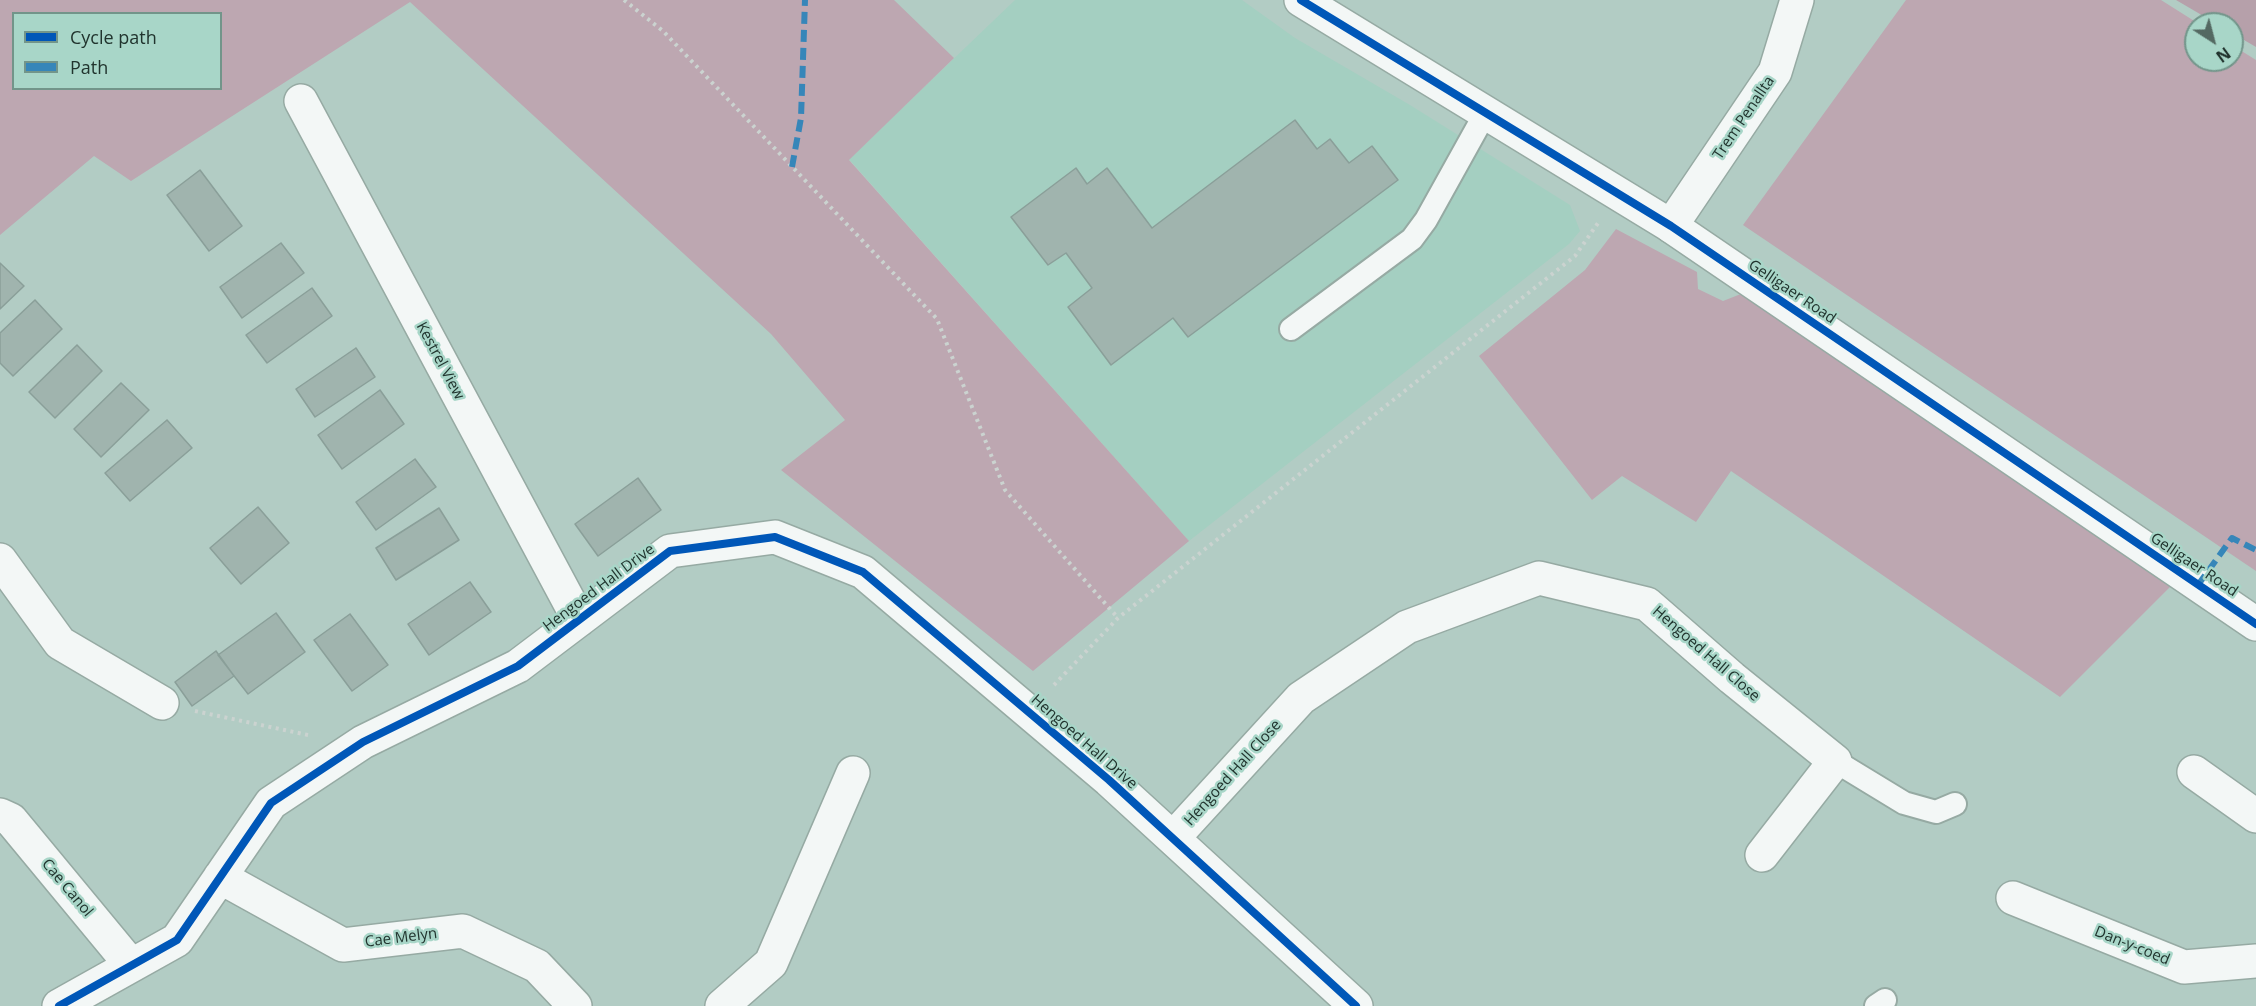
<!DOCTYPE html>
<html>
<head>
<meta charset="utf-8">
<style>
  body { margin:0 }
  #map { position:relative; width:2256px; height:1006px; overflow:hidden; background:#b2ccc4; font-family:"Open Sans",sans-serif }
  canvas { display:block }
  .legend { position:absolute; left:12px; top:12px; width:210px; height:78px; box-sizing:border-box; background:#a8d6c8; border:2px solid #72958a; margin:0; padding:8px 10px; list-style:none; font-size:18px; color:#21342e }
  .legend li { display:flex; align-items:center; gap:12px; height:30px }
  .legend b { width:30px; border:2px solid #72958a }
  .north { position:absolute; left:2184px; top:12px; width:60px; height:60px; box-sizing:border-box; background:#a8d6c8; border:2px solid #72958a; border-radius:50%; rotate:144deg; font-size:16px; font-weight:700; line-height:24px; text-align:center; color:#21342e }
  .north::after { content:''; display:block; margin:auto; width:21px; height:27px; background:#546962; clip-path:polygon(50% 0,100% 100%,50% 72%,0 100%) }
</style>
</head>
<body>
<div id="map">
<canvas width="2256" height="1006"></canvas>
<ul class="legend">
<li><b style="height:8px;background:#0057b8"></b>Cycle path</li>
<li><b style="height:8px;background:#3686b9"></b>Path</li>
</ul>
<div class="north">N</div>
</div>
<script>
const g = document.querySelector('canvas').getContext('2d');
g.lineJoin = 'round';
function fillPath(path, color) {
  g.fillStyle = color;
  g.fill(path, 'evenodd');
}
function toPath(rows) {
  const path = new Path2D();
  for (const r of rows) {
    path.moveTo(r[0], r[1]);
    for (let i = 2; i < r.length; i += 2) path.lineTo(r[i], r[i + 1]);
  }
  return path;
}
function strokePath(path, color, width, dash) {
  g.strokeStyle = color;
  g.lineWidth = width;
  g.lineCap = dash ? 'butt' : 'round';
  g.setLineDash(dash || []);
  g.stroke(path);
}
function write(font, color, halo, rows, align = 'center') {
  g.font = font + ' "Open Sans",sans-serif';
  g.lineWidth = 5;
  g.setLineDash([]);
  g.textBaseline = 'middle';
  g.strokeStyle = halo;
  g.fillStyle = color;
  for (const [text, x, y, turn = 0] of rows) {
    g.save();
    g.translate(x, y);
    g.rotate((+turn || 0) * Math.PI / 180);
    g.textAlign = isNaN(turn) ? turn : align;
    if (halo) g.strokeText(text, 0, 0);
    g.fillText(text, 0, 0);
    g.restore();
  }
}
fillPath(toPath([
  [1015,0,1242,0,1295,38,1410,105,1570,205,1580,231,1569,244,1189,541,849,159]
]), '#a4cfc1');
fillPath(toPath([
  [0,0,894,0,954,58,849,160,1189,541,1033,671,781,470,845,420,771,334,410,2,131,181,94,156,0,235],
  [14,14,220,14,220,88,14,88],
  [1906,0,2161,0,2199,24,2196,24,2196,60,2232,60,2232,45,2256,60,2256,571,1743,225],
  [1616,229,1697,272,1698,289,1723,301,1746,292,2171,586,2060,697,1731,471,1696,522,1622,476,1592,500,1479,356,1585,270]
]), '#bda7b1');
fillPath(toPath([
  [2176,0,2256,0,2256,47,2232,33,2232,24,2217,24]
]), '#b6a0aa');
const building = toPath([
  [1295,120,1317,149,1330,139,1349,163,1372,146,1398,180,1188,337,1173,318,1111,365,1068,307,1092,288,1066,253,1048,265,1011,217,1076,168,1087,184,1107,168,1152,228,1295,120],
  [200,170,242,226,209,251,167,195,200,170],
  [281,243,304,273,242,318,220,287,281,243],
  [0,263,24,286,0,309,0,263],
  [312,288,332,316,267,363,246,335,312,288],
  [35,300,62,329,13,376,0,363,0,333,35,300],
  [77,345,102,371,55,418,29,392,77,345],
  [356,348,375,377,315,417,296,389,356,348],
  [121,383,149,410,101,457,74,429,121,383],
  [380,390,404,424,342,469,318,435,380,390],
  [167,420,192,448,130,501,105,473,167,420],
  [415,459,436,487,376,530,356,502,415,459],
  [638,478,661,510,598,556,575,524,638,478],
  [258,507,289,543,241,584,210,548,258,507],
  [439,508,459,540,396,580,376,548,439,508],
  [470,582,491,612,429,655,408,624,470,582],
  [276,613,305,652,248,694,218,655,276,613],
  [350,614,388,665,352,691,314,640,350,614],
  [216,651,234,676,192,706,175,682,216,651]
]);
fillPath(building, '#a0b4ae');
strokePath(building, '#8a9f99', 1.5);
const service = toPath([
  [1291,329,1412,239,1426,220,1486,112],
  [1835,761,1904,803,1936,812,1955,804],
  [1876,1006,1885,1000]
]);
const minor = toPath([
  [301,101,579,620],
  [1671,226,1775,72,1797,0],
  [0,560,60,643,162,703],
  [2194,772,2256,816],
  [0,815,11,820,131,965],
  [1173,838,1301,698,1407,627,1539,578,1647,604,1732,678,1835,761,1762,855],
  [220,877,343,945,463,931,537,966,575,1006],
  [2013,898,2184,967,2256,961],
  [59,1006,177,940,271,803,363,742,518,666,670,551,775,537,863,572,1109,780,1356,1006],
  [722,1006,771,963,853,773]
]);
const tertiary = toPath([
  [1301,0,1671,226,2256,624]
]);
strokePath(service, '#96aaa3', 26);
strokePath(minor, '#96aaa3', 36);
strokePath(tertiary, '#96aaa3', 36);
strokePath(toPath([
  [624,0,663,31,937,319,1005,490,1118,618],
  [1054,685,1118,618,1575,256,1598,223],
  [195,711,308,735]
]), '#cbd3d0', 4, [3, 4.5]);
strokePath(service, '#f3f7f6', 22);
strokePath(minor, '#f3f7f6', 33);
strokePath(tertiary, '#f3f7f6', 33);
strokePath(toPath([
  [792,167,801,118,805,0],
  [2198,585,2232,538,2256,550]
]), '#3686b9', 6, [12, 6]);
strokePath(toPath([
  [1301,0,1671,226,2256,624],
  [59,1006,177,940,271,803,363,742,518,666,670,551,775,537,863,572,1109,780,1356,1006]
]), '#0057b8', 8);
write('15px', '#21342e', '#a8d6c8', [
  ["Trem Penallta",1744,118,-56],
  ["Gelligaer Road",1792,292,34],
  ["Kestrel View",440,361,62],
  ["Gelligaer Road",2194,565,34],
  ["Hengoed Hall Drive",599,588,-37],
  ["Hengoed Hall Close",1706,654,41],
  ["Hengoed Hall Drive",1084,742,41],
  ["Hengoed Hall Close",1233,773,-48],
  ["Cae Canol",67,888,50],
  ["Cae Melyn",401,938,-7],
  ["Dan-y-coed",2132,946,22]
]);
</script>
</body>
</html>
